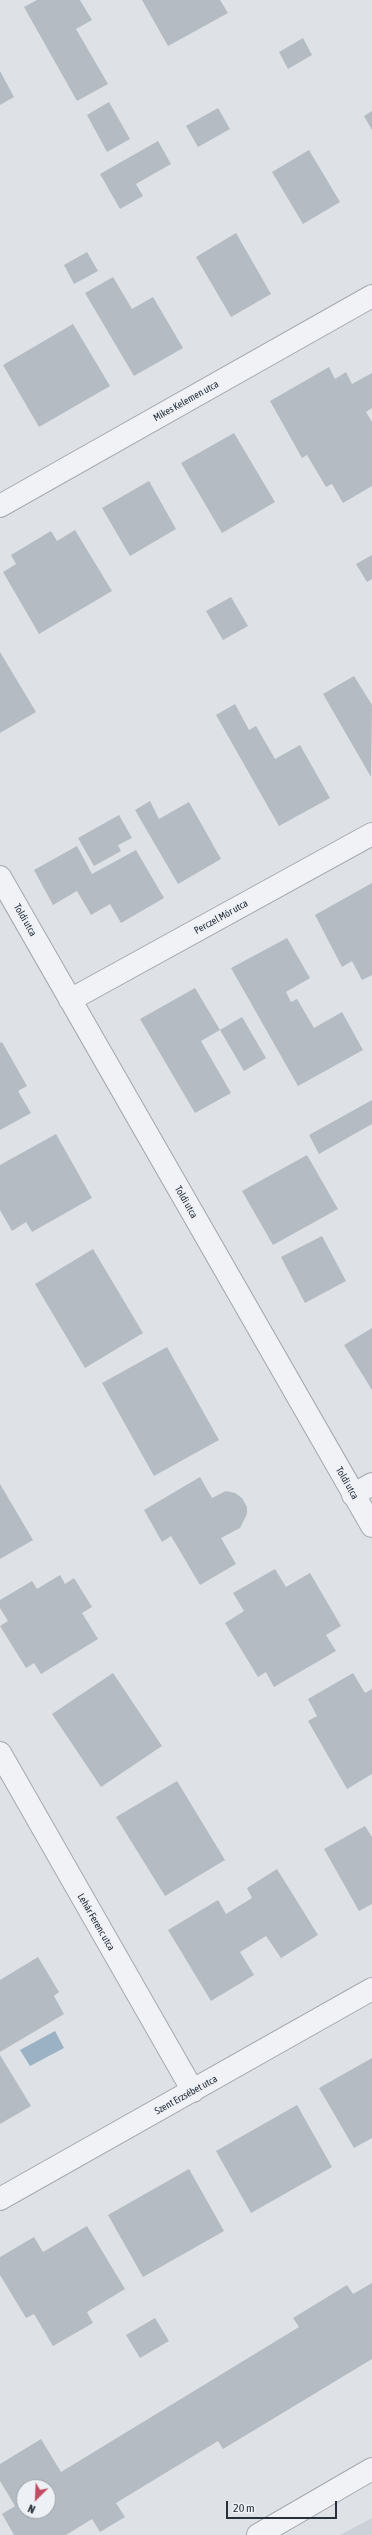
<!DOCTYPE html>
<html>
<head>
<meta charset="utf-8">
<style>
  body { margin:0 }
  #map { position:relative; width:372px; height:2535px; overflow:hidden; background:#dee2e6; font-family:"Asap Condensed",sans-serif }
  canvas { display:block }
  .north { position:absolute; left:16px; top:2479px; width:40px; height:40px; box-sizing:border-box; background:#edf0f4; border:1px solid #9ea3aa; border-radius:50%; rotate:204deg; font-size:11px; font-weight:700; line-height:16px; text-align:center; color:#28303c }
  .north::after { content:''; display:block; margin:auto; width:14px; height:18px; background:#c34b64; clip-path:polygon(50% 0,100% 100%,50% 72%,0 100%) }
  .scale { position:absolute; left:226px; top:2501px; width:111px; height:18px; box-sizing:border-box; border:2px solid #28303c; border-top:0; padding-left:5px; font-size:12px; line-height:14px; white-space:nowrap; color:#28303c; -webkit-text-stroke:3px #edf0f4; paint-order:stroke }
</style>
</head>
<body>
<div id="map">
<canvas width="372" height="2535"></canvas>
<div class="north">N</div>
<div class="scale">20 m</div>
</div>
<script>
const g = document.querySelector('canvas').getContext('2d');
g.lineJoin = 'round';
function fillPath(path, color) {
  g.fillStyle = color;
  g.fill(path, 'evenodd');
}
function toPath(rows) {
  const path = new Path2D();
  for (const r of rows) {
    path.moveTo(r[0], r[1]);
    for (let i = 2; i < r.length; i += 2) path.lineTo(r[i], r[i + 1]);
  }
  return path;
}
function strokePath(path, color, width, dash) {
  g.strokeStyle = color;
  g.lineWidth = width;
  g.lineCap = dash ? 'butt' : 'round';
  g.setLineDash(dash || []);
  g.stroke(path);
}
function write(font, color, halo, rows, align = 'center') {
  g.font = font + ' "Asap Condensed",sans-serif';
  g.lineWidth = 3;
  g.setLineDash([]);
  g.textBaseline = 'middle';
  g.strokeStyle = halo;
  g.fillStyle = color;
  for (const [text, x, y, turn = 0] of rows) {
    g.save();
    g.translate(x, y);
    g.rotate((+turn || 0) * Math.PI / 180);
    g.textAlign = isNaN(turn) ? turn : align;
    if (halo) g.strokeText(text, 0, 0);
    g.fillText(text, 0, 0);
    g.restore();
  }
}
fillPath(toPath([
  [372,2518,372,2535,340,2535]
]), '#ccd1d8');
fillPath(toPath([
  [55,2031,64,2048,30,2066,20,2050]
]), '#9bb1c4');
fillPath(toPath([
  [37,0,80,0,92,20,76,29,108,84,77,101,24,7],
  [142,0,220,0,228,13,168,46],
  [303,38,312,55,288,69,279,52],
  [0,71,14,97,0,105],
  [109,102,130,139,107,152,87,115],
  [218,108,230,129,198,147,186,126],
  [372,111,372,130,364,116],
  [158,141,171,164,136,184,143,196,120,209,100,174],
  [309,150,340,202,303,224,272,172],
  [236,233,271,294,231,317,196,257],
  [87,252,98,271,74,284,64,265],
  [113,277,132,309,153,297,183,348,134,376,85,293],
  [73,324,110,386,39,427,3,365],
  [329,367,335,379,346,372,352,384,372,373,372,408,366,412,372,422,372,486,343,503,332,484,326,487,307,455,302,458,270,401],
  [234,433,275,502,222,533,181,463],
  [149,481,176,529,130,556,102,508],
  [75,530,112,591,39,634,3,572,16,564,11,555,51,531,57,541],
  [372,555,372,579,367,582,356,564],
  [231,597,248,626,223,640,206,611],
  [0,652,36,712,0,733],
  [354,676,372,705,371,777,323,694],
  [235,704,249,730,256,726,275,759,300,745,330,798,279,826,216,715],
  [150,801,159,819,189,802,221,859,178,884,135,810],
  [119,815,132,838,118,845,121,851,94,866,78,838],
  [77,846,92,874,136,850,164,898,121,923,110,904,91,915,77,891,53,905,34,870],
  [372,883,372,975,362,980,352,961,342,967,315,915],
  [287,938,310,978,286,992,291,1002,297,999,314,1028,342,1012,363,1050,298,1086,231,968],
  [195,988,220,1030,201,1041,231,1093,195,1113,140,1019],
  [242,1017,266,1058,244,1071,220,1030],
  [2,1042,27,1086,18,1091,31,1113,0,1130,0,1043],
  [372,1100,372,1124,319,1154,309,1135],
  [56,1134,92,1198,32,1232,26,1222,12,1231,0,1210,0,1165],
  [307,1155,338,1209,273,1245,242,1191],
  [322,1236,346,1281,305,1303,281,1257],
  [93,1249,143,1333,85,1368,35,1284],
  [372,1328,372,1390,344,1345],
  [167,1347,219,1440,154,1476,102,1383],
  [200,1477,212,1498,226,1491,235,1493,242,1498,247,1507,247,1514,240,1528,221,1538,236,1564,200,1585,171,1536,162,1542,144,1510],
  [0,1484,33,1540,0,1559],
  [275,1569,286,1587,310,1573,341,1626,326,1635,336,1651,274,1687,266,1672,258,1677,225,1623,244,1611,233,1593],
  [60,1575,65,1584,74,1578,92,1607,82,1613,98,1639,41,1674,34,1663,26,1668,0,1626,8,1621,0,1608,0,1600,32,1581,37,1589],
  [113,1673,162,1746,101,1787,52,1714],
  [353,1673,365,1693,372,1689,372,1774,347,1789,308,1721,317,1716,308,1699],
  [177,1781,225,1860,165,1896,116,1817],
  [365,1826,372,1837,372,1904,359,1911,324,1849],
  [277,1869,318,1935,281,1958,266,1936,240,1952,254,1975,211,2001,168,1930,218,1900,226,1914,252,1898,247,1888],
  [38,1957,59,1992,54,1996,64,2014,0,2052,0,1980],
  [0,2055,31,2106,0,2124],
  [372,2058,372,2138,354,2148,319,2088],
  [297,2105,332,2167,251,2213,216,2151],
  [189,2169,224,2231,143,2277,108,2215],
  [87,2226,125,2289,87,2312,93,2323,53,2346,34,2314,26,2318,0,2275,0,2257,34,2237,43,2252],
  [372,2283,372,2359,223,2449,218,2441,116,2503,125,2517,100,2532,92,2519,66,2535,14,2535,2,2514,15,2506,0,2481,0,2464,41,2439,61,2472,299,2327,293,2318,347,2285,353,2294],
  [24,2487,48,2487,48,2511,24,2511],
  [155,2318,169,2341,140,2358,126,2335]
]), '#b5bbc2');
const minor = toPath([
  [0,506,372,296],
  [0,877,372,1526],
  [70,1000,372,834],
  [353,1495,372,1484],
  [0,1753,193,2091],
  [0,2199,372,1989],
  [258,2535,372,2469]
]);
strokePath(minor, '#a4a9b0', 24);
strokePath(minor, '#f0f2f5', 22);
write('10px', '#28303c', '#edf0f4', [
  ["Mikes Kelemen utca",186,401,-29],
  ["Perczel Mór utca",221,917,-29],
  ["Toldi utca",25,920,60],
  ["Toldi utca",186,1202,60],
  ["Toldi utca",347,1483,60],
  ["Lehár Ferenc utca",96,1922,60],
  ["Szent Erzsébet utca",186,2095,-29]
]);
</script>
</body>
</html>
